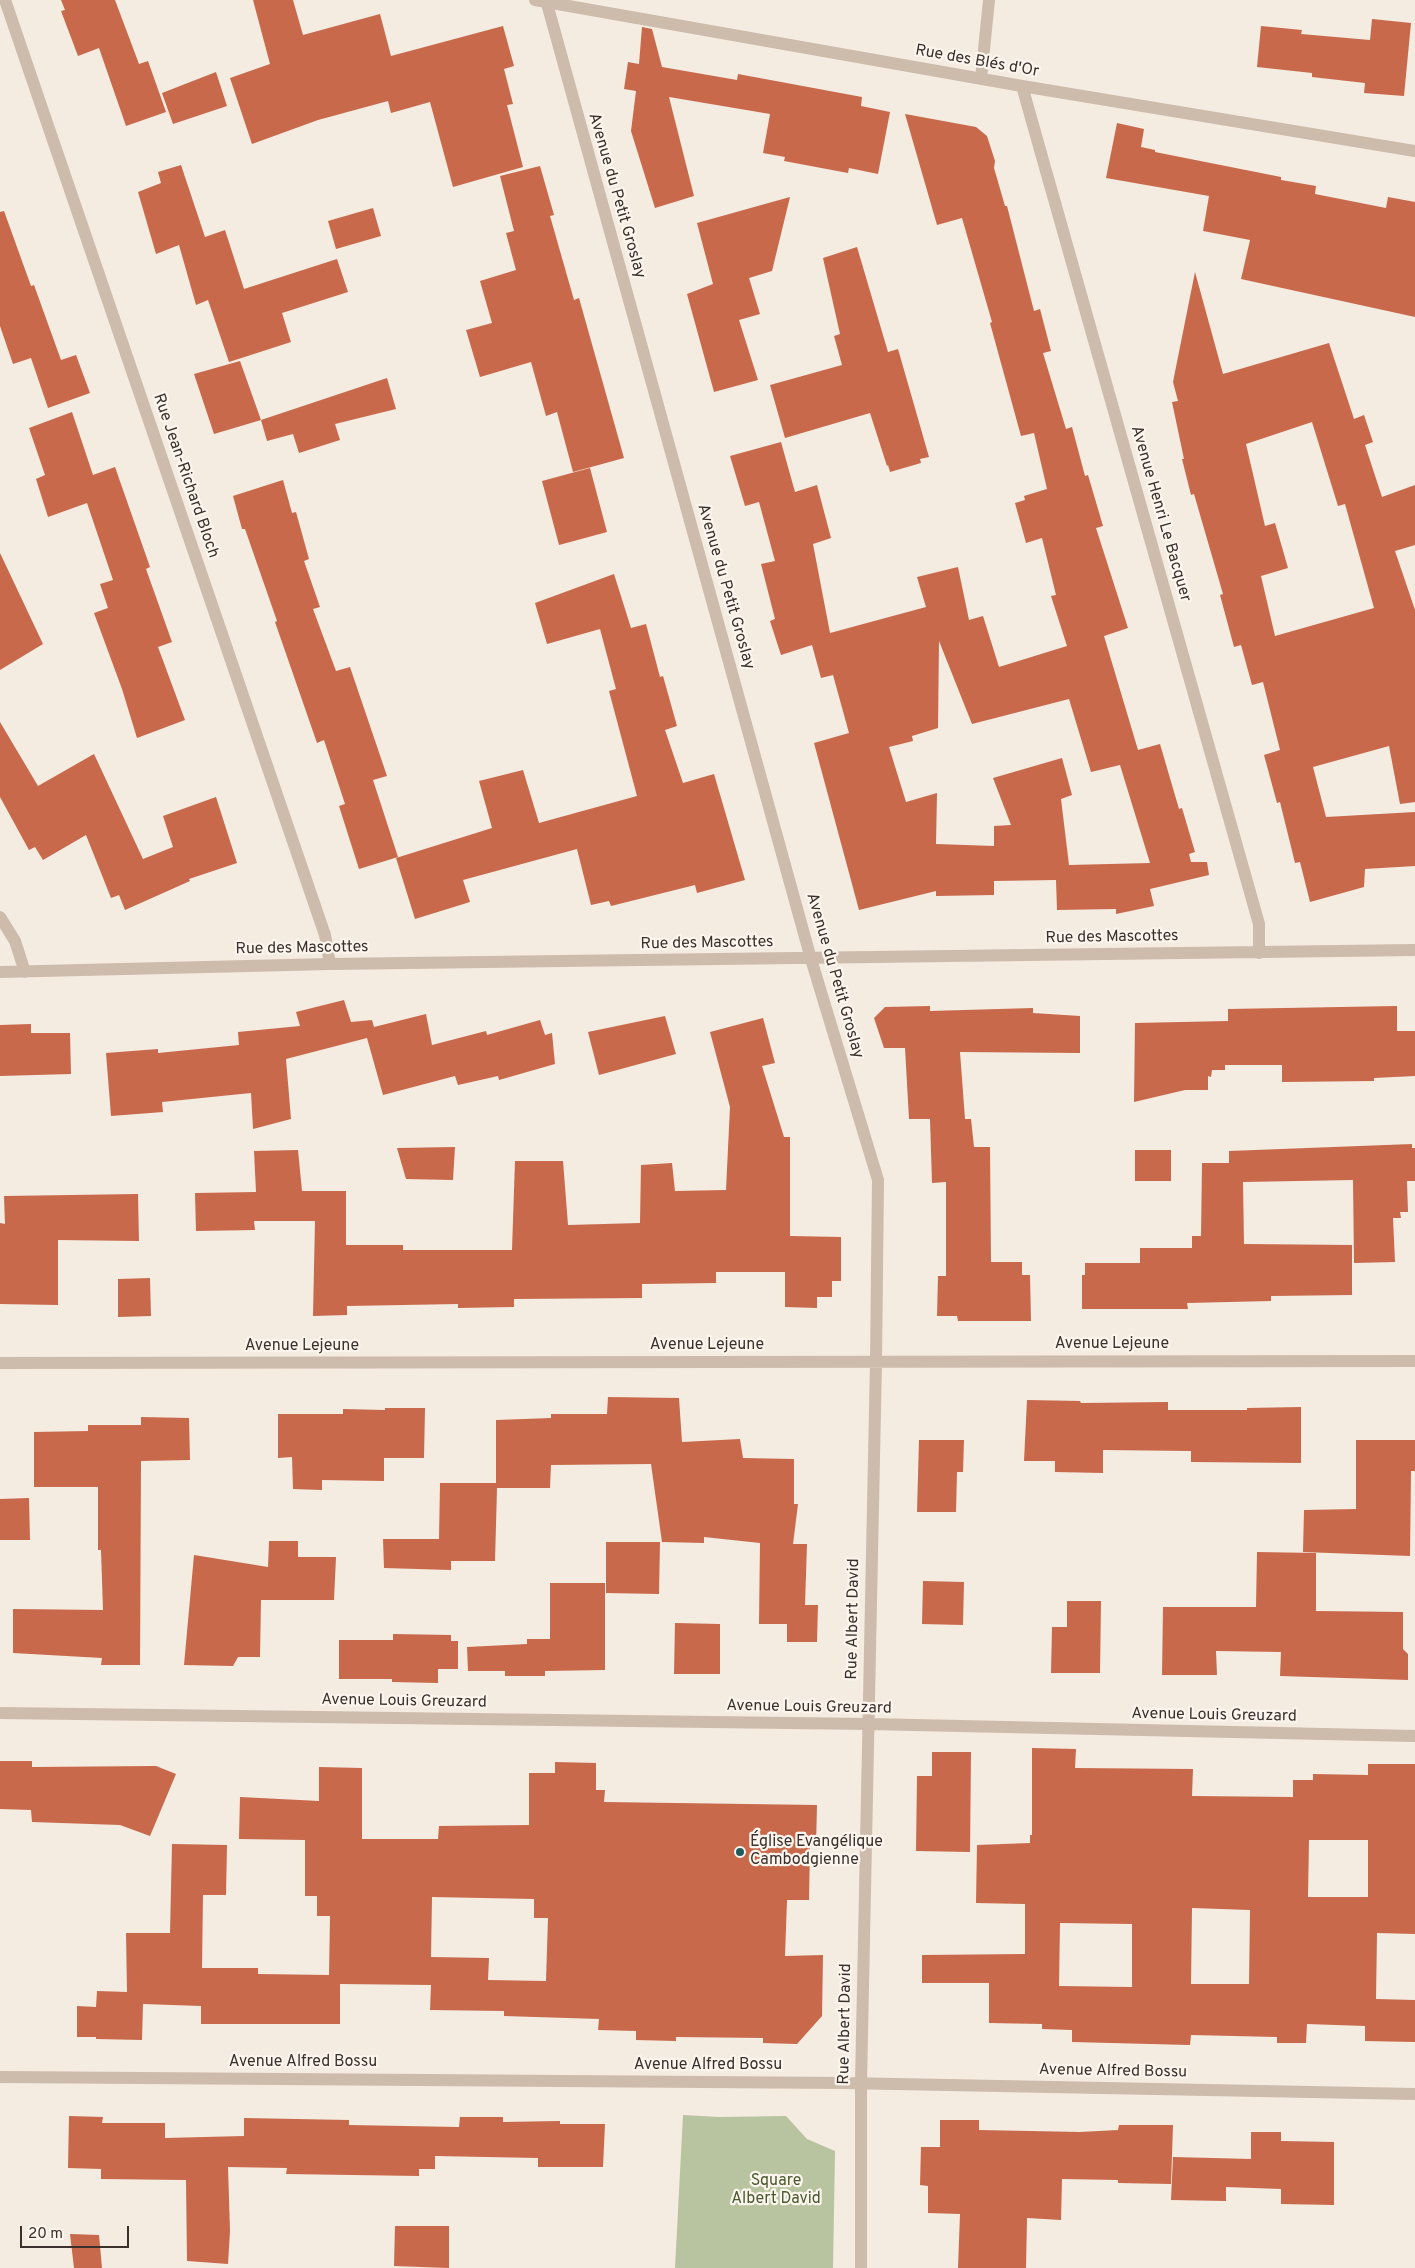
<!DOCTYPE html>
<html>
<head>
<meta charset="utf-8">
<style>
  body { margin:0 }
  #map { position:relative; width:1415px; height:2268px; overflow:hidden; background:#f4ebe1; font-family:Overpass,sans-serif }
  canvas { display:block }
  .scale { position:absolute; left:20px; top:2226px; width:109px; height:22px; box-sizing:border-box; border:2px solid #3b302b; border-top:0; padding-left:6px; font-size:15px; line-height:18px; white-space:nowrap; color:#3b302b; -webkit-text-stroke:4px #fbf5ee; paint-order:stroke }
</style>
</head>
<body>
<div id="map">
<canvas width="1415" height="2268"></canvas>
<div class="scale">20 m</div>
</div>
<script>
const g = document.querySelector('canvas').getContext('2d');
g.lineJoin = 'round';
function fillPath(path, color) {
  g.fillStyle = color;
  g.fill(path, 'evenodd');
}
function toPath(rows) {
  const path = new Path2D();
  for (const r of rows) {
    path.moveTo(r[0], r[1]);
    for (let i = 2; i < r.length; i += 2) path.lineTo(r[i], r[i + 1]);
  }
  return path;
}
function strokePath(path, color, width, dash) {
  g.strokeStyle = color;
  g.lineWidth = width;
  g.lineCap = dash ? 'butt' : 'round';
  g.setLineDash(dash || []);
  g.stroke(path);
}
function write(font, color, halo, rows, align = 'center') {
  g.font = font + ' Overpass,sans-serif';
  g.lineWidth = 4.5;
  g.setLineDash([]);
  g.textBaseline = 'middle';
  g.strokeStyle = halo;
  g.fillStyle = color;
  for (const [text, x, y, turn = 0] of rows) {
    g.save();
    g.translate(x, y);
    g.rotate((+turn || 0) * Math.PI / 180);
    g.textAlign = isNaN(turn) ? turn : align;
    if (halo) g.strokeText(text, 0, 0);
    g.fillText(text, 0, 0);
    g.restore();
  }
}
fillPath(toPath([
  [683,2115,720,2117,786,2116,807,2139,835,2151,833,2268,675,2268]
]), '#b8c4a0');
fillPath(toPath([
  [61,0,115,0,139,64,148,61,166,112,126,126,99,48,78,56,61,11,65,10],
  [253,0,293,0,303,35,380,14,391,56,503,26,514,66,504,69,513,104,507,105,523,167,453,187,430,102,391,113,388,101,318,120,252,144,230,78,270,64],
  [1372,19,1411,23,1404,96,1364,93,1365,83,1312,77,1312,73,1257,67,1261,26,1302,30,1301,34,1370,40],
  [642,27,652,29,662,67,737,80,738,74,862,97,861,106,890,112,878,174,849,168,848,173,784,161,785,157,763,153,770,114,669,97,694,196,655,208,631,131,636,91,624,89,628,62,639,64],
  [216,72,227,106,173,124,162,93],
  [905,114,976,127,987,136,995,161,994,168,1005,206,1007,206,1034,311,1040,309,1051,351,1043,353,1066,429,1072,427,1085,476,1088,475,1103,526,1096,528,1128,628,1104,636,1138,750,1160,744,1179,809,1182,808,1195,852,1189,854,1191,862,1207,862,1209,875,1150,889,1154,906,1116,914,1116,909,1057,910,1056,880,994,881,994,895,936,896,936,891,859,910,814,743,849,733,833,675,821,678,812,645,781,655,770,621,775,619,761,564,775,561,759,502,745,506,730,456,781,442,795,492,817,485,831,538,813,544,830,633,926,607,917,577,958,567,969,620,983,616,999,667,1067,646,1051,596,1056,595,1042,538,1026,543,1015,503,1025,500,1024,496,1047,489,1034,433,1021,436,990,323,992,322,962,218,937,225],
  [939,641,972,724,1069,699,1091,772,1120,765,1150,863,1069,865,1061,799,1072,795,1062,758,993,778,1011,825,994,826,994,846,936,844,937,793,906,802,889,747,913,741,912,736,938,728],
  [1117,123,1144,129,1141,147,1155,150,1155,152,1281,177,1281,180,1316,186,1315,194,1386,208,1388,197,1415,202,1415,317,1241,279,1250,240,1203,231,1209,196,1106,178],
  [181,165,205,237,225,230,244,289,337,259,348,292,282,313,291,342,229,362,208,300,196,305,179,245,156,254,138,192,161,183,158,172],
  [540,166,554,215,550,216,574,300,579,298,624,458,573,472,557,412,546,416,531,362,480,377,466,330,492,323,480,281,516,270,506,233,514,231,500,176],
  [790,197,772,271,749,278,760,314,739,320,758,380,714,392,687,294,713,284,697,223],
  [373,208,381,236,336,249,328,221],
  [4,211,31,286,34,285,61,360,76,355,90,393,48,408,31,358,13,364,0,326,0,212],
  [857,247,888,352,898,349,929,457,920,459,921,463,890,472,888,465,887,466,870,413,785,438,770,385,842,365,834,336,840,334,823,258],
  [1195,272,1223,374,1329,343,1354,419,1364,415,1373,442,1365,445,1382,497,1415,485,1415,545,1395,551,1415,610,1415,802,1400,804,1389,746,1313,767,1326,817,1415,812,1415,866,1365,869,1364,887,1310,902,1300,862,1295,863,1280,802,1277,803,1264,755,1280,750,1263,682,1252,685,1241,645,1234,647,1220,595,1223,594,1194,494,1191,495,1182,459,1184,459,1172,402,1178,401,1173,382],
  [1312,422,1338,506,1345,504,1374,608,1275,636,1261,576,1288,568,1275,523,1265,526,1246,444],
  [240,361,261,420,387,378,396,409,335,424,340,440,299,453,293,434,267,441,261,420,214,434,194,374],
  [72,412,93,475,115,467,150,567,146,569,172,642,158,647,185,720,137,738,122,689,94,613,108,608,100,584,113,580,87,503,48,517,36,479,45,475,29,428],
  [590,468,607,532,559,545,542,481],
  [283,480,292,513,296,512,309,559,304,561,320,607,313,609,336,671,350,667,387,776,373,780,398,857,359,869,339,806,345,804,324,740,317,743,275,622,277,621,245,529,242,529,233,496],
  [0,553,43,644,0,670],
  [614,574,631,628,646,624,660,677,663,676,677,726,665,730,683,783,714,774,745,880,697,893,695,885,611,906,609,901,591,905,577,849,463,880,470,902,415,919,396,858,492,828,479,781,523,770,539,823,637,796,609,691,616,689,600,629,547,644,535,603],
  [0,722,38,786,94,754,143,859,173,847,163,816,216,797,237,863,189,879,190,881,125,910,119,895,111,898,86,835,43,860,35,847,29,850,0,797],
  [344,1000,351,1022,372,1020,374,1027,426,1014,432,1045,486,1031,487,1035,540,1020,545,1035,552,1033,555,1064,499,1080,498,1076,458,1085,455,1076,383,1095,367,1038,286,1059,291,1119,253,1129,251,1093,162,1102,163,1112,111,1116,106,1053,158,1049,158,1053,239,1045,238,1032,300,1026,296,1012],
  [930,1006,930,1011,1033,1008,1033,1013,1080,1016,1080,1053,960,1052,965,1119,971,1119,974,1147,990,1147,991,1262,1022,1262,1022,1275,1030,1275,1031,1321,958,1321,957,1316,937,1316,938,1276,946,1276,946,1182,932,1183,930,1119,909,1119,905,1048,884,1048,874,1018,885,1007],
  [1397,1006,1397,1031,1415,1031,1415,1076,1374,1078,1374,1081,1282,1082,1282,1065,1225,1065,1225,1070,1212,1070,1211,1077,1208,1076,1208,1090,1185,1090,1134,1102,1135,1023,1228,1021,1228,1009],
  [665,1016,676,1054,599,1075,588,1032],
  [763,1018,775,1063,762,1066,784,1137,790,1137,790,1236,841,1237,841,1281,832,1281,832,1297,817,1297,817,1308,785,1307,785,1272,716,1272,716,1283,642,1284,642,1298,514,1299,514,1307,458,1308,458,1304,347,1306,347,1315,313,1316,315,1221,254,1221,255,1230,196,1231,195,1193,256,1192,254,1151,298,1150,302,1191,346,1191,346,1245,403,1245,403,1250,512,1250,515,1161,563,1161,568,1225,640,1223,641,1165,672,1163,675,1191,726,1190,730,1107,710,1032],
  [31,1024,31,1033,70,1033,71,1074,0,1076,0,1025],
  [1412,1144,1412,1148,1415,1148,1415,1181,1407,1181,1408,1212,1400,1212,1401,1218,1393,1218,1395,1262,1354,1263,1353,1180,1243,1182,1244,1244,1352,1245,1352,1295,1271,1296,1271,1301,1187,1303,1188,1309,1082,1309,1082,1275,1085,1275,1085,1263,1140,1263,1140,1248,1192,1248,1192,1236,1201,1236,1202,1163,1229,1163,1229,1151],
  [455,1147,453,1180,406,1179,397,1148],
  [1135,1150,1171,1150,1171,1181,1135,1181],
  [138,1194,139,1241,58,1240,58,1305,0,1304,0,1223,5,1224,4,1196],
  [150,1278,151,1316,118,1317,118,1279],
  [608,1397,679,1398,682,1442,740,1439,743,1458,794,1459,794,1504,798,1504,793,1544,807,1544,805,1605,818,1605,817,1642,787,1642,787,1624,759,1624,760,1543,704,1537,704,1543,662,1542,651,1464,551,1465,550,1488,497,1488,495,1561,451,1561,451,1570,384,1568,383,1539,439,1539,440,1483,496,1483,496,1420,551,1418,551,1414,607,1414],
  [1027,1400,1080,1401,1081,1403,1168,1402,1168,1410,1247,1410,1247,1408,1301,1407,1301,1463,1191,1462,1191,1451,1103,1450,1103,1473,1055,1472,1055,1461,1024,1461],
  [385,1408,425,1408,424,1458,384,1458,384,1481,322,1480,322,1490,293,1489,292,1457,278,1458,278,1414,343,1414,343,1409,385,1410],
  [141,1417,189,1418,190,1460,141,1461,140,1665,101,1665,102,1658,13,1653,13,1609,103,1610,101,1550,98,1550,98,1487,34,1487,34,1432,88,1431,88,1425,141,1425],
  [919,1440,964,1440,963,1472,957,1472,956,1512,917,1512],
  [1356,1440,1415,1440,1415,1471,1411,1471,1410,1556,1303,1552,1304,1510,1356,1509],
  [29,1498,30,1540,0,1540,0,1499],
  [269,1541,298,1541,298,1557,336,1557,334,1600,261,1600,260,1657,238,1657,233,1666,184,1665,194,1555,268,1567],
  [606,1542,660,1542,659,1594,606,1593],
  [1257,1552,1316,1553,1316,1611,1403,1612,1403,1649,1408,1654,1408,1680,1280,1676,1281,1652,1216,1651,1217,1675,1162,1675,1163,1607,1256,1607],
  [923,1581,964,1582,963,1625,922,1624],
  [550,1583,605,1583,605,1670,545,1671,545,1676,505,1676,505,1671,468,1671,467,1647,527,1644,527,1639,550,1639],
  [1067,1601,1101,1601,1100,1673,1051,1673,1052,1627,1067,1627],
  [675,1623,720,1624,720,1674,674,1674],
  [393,1634,451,1635,451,1641,458,1641,458,1669,438,1669,438,1683,392,1682,392,1679,339,1679,339,1640,393,1640],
  [1032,1748,1076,1749,1075,1768,1193,1769,1192,1796,1293,1797,1293,1780,1313,1780,1313,1774,1368,1775,1368,1764,1415,1764,1415,1934,1377,1933,1376,1999,1415,2000,1415,2042,1365,2041,1365,2026,1307,2024,1306,2043,1277,2043,1277,2037,1191,2035,1190,2045,1072,2042,1072,2030,1042,2029,1042,2024,989,2023,989,1983,922,1983,922,1955,1025,1954,1025,1904,976,1903,977,1845,1030,1843,1030,1835,1032,1835],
  [1309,1840,1368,1840,1368,1897,1308,1897],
  [1192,1908,1250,1910,1249,1984,1191,1984],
  [1060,1923,1132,1924,1132,1987,1059,1986],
  [932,1752,971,1752,970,1852,916,1851,917,1776,932,1776],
  [0,1761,32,1761,32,1767,156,1766,176,1774,150,1836,120,1825,32,1822,31,1810,0,1809],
  [555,1762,596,1763,596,1790,605,1790,604,1802,817,1805,816,1846,810,1845,809,1900,787,1900,785,1956,823,1955,822,2016,797,2044,763,2043,763,2038,676,2037,676,2041,636,2040,636,2031,598,2030,599,2019,504,2016,504,2011,430,2010,431,1985,340,1984,340,2024,201,2024,201,2006,143,2004,142,2040,96,2039,96,2037,77,2037,77,2006,96,2007,97,1991,127,1992,126,1933,170,1933,172,1844,227,1845,226,1895,203,1895,202,1968,258,1968,258,1974,329,1975,330,1916,317,1916,317,1896,305,1896,305,1840,239,1839,240,1797,319,1801,319,1767,362,1768,362,1839,438,1839,439,1826,529,1825,529,1773,555,1773],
  [432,1897,534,1899,534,1918,548,1918,546,1981,488,1980,489,1958,431,1957],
  [69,2116,103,2117,102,2123,165,2123,165,2138,244,2136,244,2118,349,2120,349,2125,459,2127,460,2117,503,2117,503,2122,560,2121,560,2124,605,2124,603,2167,538,2167,538,2158,435,2156,435,2169,419,2169,419,2176,286,2174,287,2168,228,2167,230,2231,228,2264,187,2261,186,2180,101,2179,101,2169,68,2168],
  [940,2120,979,2120,979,2130,1080,2132,1118,2130,1119,2125,1173,2125,1171,2184,1118,2183,1118,2180,1062,2179,1061,2220,1027,2218,1026,2268,958,2268,960,2214,928,2213,928,2186,920,2185,921,2147,940,2147],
  [1251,2132,1281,2132,1281,2141,1334,2142,1334,2205,1281,2204,1281,2189,1226,2187,1226,2201,1171,2200,1173,2157,1251,2159],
  [395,2226,449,2226,449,2268,394,2266],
  [70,2234,99,2235,102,2268,74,2268]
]), '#c8694b');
strokePath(toPath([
  [5,0,325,935,330,964],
  [535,0,1022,86,1415,151],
  [546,0,811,959,878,1180,876,1362,861,2083,861,2268],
  [981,79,989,0],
  [1022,86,1259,924,1259,953],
  [0,917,15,941,25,972],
  [0,972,330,964,1415,950],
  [0,1363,1415,1361],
  [0,1713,869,1724,1415,1736],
  [0,2077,844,2083,1415,2094]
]), '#cdbbac', 12);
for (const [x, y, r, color] of [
  [740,1852,5,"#1f5a5e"]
]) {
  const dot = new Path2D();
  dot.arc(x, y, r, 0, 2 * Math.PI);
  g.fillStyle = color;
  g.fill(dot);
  strokePath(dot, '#fbf5ee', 2);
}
write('16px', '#3b302b', '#fbf5ee', [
  ["Rue des Blés d'Or",977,62,10],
  ["Avenue du Petit Groslay",616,196,74],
  ["Rue Jean-Richard Bloch",185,476,71],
  ["Avenue Henri Le Bacquer",1160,514,74],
  ["Avenue du Petit Groslay",725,587,74],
  ["Rue des Mascottes",1112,938,-1],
  ["Rue des Mascottes",707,944,-1],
  ["Rue des Mascottes",302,949,-1],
  ["Avenue du Petit Groslay",834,976,74],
  ["Avenue Lejeune",1112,1345],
  ["Avenue Lejeune",707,1346],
  ["Avenue Lejeune",302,1347],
  ["Rue Albert David",854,1619,-89],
  ["Avenue Louis Greuzard",404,1702,1],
  ["Avenue Louis Greuzard",809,1708,1],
  ["Avenue Louis Greuzard",1214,1716,1],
  ["Rue Albert David",846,2024,-89],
  ["Avenue Alfred Bossu",303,2063],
  ["Avenue Alfred Bossu",708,2066],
  ["Avenue Alfred Bossu",1113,2072,1]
]);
write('16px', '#3b302b', '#fbf5ee', [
  ["Église Evangélique",750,1843],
  ["Cambodgienne",750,1861]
], 'left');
write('16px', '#4a5a2e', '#fbf5ee', [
  ["Square",776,2182],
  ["Albert David",776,2200]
]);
</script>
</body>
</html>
